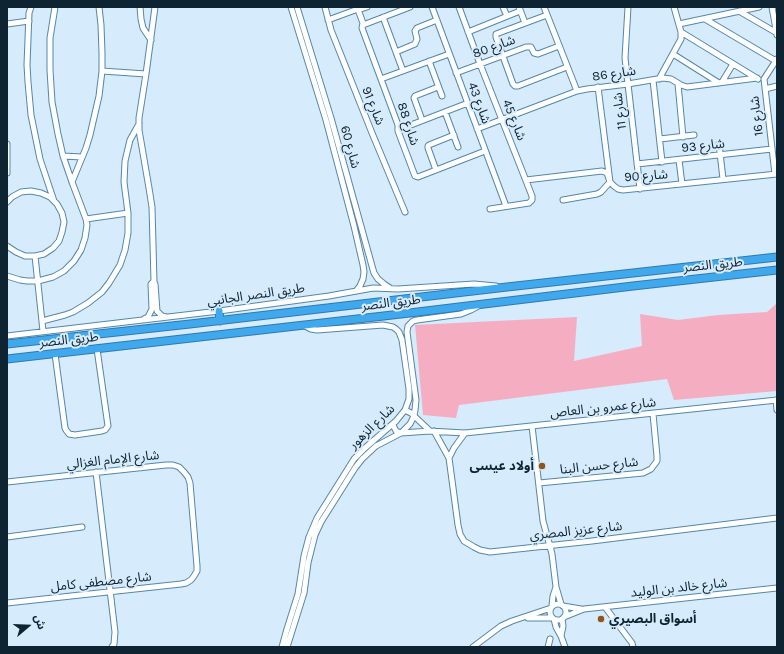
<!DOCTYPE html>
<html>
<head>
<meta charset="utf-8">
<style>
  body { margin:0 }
  #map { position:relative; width:784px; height:654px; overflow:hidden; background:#d6ebfb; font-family:Karla,"Noto Sans Arabic",sans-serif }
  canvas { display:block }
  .frame { position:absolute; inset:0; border:8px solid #0f2432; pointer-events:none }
  .north { position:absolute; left:8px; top:606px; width:40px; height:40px; -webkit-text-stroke:3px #d6ebfb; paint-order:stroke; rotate:71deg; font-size:11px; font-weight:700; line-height:16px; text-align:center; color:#0f2432 }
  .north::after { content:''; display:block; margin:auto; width:14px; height:18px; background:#0f2432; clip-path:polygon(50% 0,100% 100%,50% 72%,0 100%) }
</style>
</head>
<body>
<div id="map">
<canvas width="784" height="654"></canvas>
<div class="frame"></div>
<div class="north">ش</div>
</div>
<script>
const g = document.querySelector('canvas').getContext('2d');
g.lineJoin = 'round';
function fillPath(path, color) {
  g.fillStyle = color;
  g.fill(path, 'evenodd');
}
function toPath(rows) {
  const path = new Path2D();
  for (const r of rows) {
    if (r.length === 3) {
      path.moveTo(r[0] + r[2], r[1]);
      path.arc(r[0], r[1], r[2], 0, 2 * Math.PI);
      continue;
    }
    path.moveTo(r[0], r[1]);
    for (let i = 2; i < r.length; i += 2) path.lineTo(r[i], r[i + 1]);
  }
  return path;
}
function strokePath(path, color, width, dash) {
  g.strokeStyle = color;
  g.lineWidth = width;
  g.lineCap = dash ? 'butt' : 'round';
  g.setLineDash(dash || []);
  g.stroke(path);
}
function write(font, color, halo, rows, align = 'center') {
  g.font = font + ' Karla,"Noto Sans Arabic",sans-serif';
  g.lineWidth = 4;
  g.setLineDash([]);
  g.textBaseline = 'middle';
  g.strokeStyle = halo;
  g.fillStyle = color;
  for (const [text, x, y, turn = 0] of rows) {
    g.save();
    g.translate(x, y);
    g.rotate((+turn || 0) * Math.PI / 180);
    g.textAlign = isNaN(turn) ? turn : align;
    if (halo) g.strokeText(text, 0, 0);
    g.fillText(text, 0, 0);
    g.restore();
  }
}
fillPath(toPath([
  [777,303,777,391,674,400,667,379,459,405,456,418,423,415,415,325,577,317,574,361,642,346,640,314,678,320,718,315,767,312]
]), '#f5aec1');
const minor = toPath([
  [31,7,29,13,27,65,28,82,31,115,40,159,54,201],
  [140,7,141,19,143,28,151,40],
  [291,7,326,120,354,226,363,265,364,272,363,279,360,286,356,291],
  [297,7,331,118,372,266,374,273,378,279,384,284,390,288],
  [325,7,331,30,372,133,405,212],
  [357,7,363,23,362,28,398,125,398,131,415,176,418,177,485,151],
  [432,7,506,206],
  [459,7,480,64,532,196,532,200,529,203,490,209],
  [503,7,507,16],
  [519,7,525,23],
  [544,7,577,91],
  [628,7,625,58,640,189],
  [772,7,777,35],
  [358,10,367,7],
  [739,11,777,33],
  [547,15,496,34,496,37,513,84,515,86,518,86,567,67],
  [383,17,403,71],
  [705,19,776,61],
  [328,20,358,9],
  [7,24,29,21],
  [679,24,759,7],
  [363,25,410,7],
  [468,32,520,11],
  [681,32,758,79],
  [396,52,415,44,417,39,415,31,417,28,437,20],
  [673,54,719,83],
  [429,61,442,96],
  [102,71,146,74],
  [456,73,526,47,531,47,534,53,538,54,559,46],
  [381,79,449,54],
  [659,79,681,39,681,32,674,7],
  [653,80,662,162],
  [722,82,733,64],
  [678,84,683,137],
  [765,89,777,86],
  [445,112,458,147],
  [422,120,414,98,415,96,438,87],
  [477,129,577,91,587,89,628,84,663,78,671,79,681,85,687,87,757,78],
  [398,130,468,103],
  [660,139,694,135],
  [7,144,7,173],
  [719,144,723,179],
  [63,156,82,157],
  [679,160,682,184],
  [637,164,772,149],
  [436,170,428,148,428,146,429,145,454,135],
  [775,174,764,79,777,59],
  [526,180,602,171,607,173,610,182,614,186,618,189,623,190,777,174],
  [72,182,86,148,90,135,99,96,102,71,102,53,101,25,99,7],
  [563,200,597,194,601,192,610,182,598,87],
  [7,202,12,197,21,192,31,191,41,193,50,197,57,204,62,213,64,222,62,232,59,241,53,248,44,254,35,256,25,256,16,252,7,246],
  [86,219,128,213],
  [35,256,43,331],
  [7,276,20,280,27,281,38,281,53,277,64,271,74,261,81,250,85,238,87,225,86,219,72,182,63,156,58,134,52,102,50,70,50,38,55,7],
  [154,282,152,207,149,188,139,130,139,118,146,74,155,7],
  [144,319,148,317,152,309,151,284,153,282,154,282,155,284,157,311,162,316,166,317],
  [42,321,65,315,73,312,88,303,102,292,109,283,120,265,125,250,128,233,128,213,124,182,125,161,130,140,139,124],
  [7,336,219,311,329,296,373,288,398,289,474,284,496,286],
  [55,354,65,428,66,430,69,434,75,435,102,431,105,430,108,426,97,349],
  [776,400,777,410],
  [405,410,411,413,430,431],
  [393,424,394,427,396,431,401,433,430,431,447,432,465,433,777,400],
  [532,426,543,521,552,554,556,587,561,604],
  [434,431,449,458,458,525,460,534,464,541,474,547,480,550,490,552,592,541,777,518],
  [449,458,454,448,465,433],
  [96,472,115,632,114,644,112,647],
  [7,482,166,465,173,465,179,467,184,472,188,477,190,483,197,566,197,571,194,576,191,580,186,583,181,584,7,603],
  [539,483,643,473,651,469,657,461,657,456,653,414],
  [7,537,82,527],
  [558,612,8],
  [552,606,553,596,556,587],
  [563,606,581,609],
  [605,607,632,643,633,647],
  [564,617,584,609,777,588],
  [528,618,552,618],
  [554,619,556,627,561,636,565,647],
  [561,636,563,626,562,619],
  [282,647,287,629,298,594,304,556,309,537,317,518,354,459,365,448,396,421,405,410,409,399,409,389,402,340,399,332,396,329,393,327,383,325,317,330,311,329,305,326],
  [287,647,304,593,308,563,315,535,321,522,355,468,362,459,376,446,401,433,410,424,414,416,415,410,416,400,407,332,408,326,413,321,417,320,461,314,471,310,480,305],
  [473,647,501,626,512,621,551,608],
  [548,647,550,639]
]);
const highway = toPath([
  [219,311,220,321],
  [7,344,190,324,507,287,777,257],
  [7,359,401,314,633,286,777,270]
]);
strokePath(minor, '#5587ab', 7);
strokePath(highway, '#2f7aac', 9);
strokePath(minor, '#fff', 5);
strokePath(highway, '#40a9ed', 7);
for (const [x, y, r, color] of [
  [542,466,4,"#915516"],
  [601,619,4,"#915516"]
]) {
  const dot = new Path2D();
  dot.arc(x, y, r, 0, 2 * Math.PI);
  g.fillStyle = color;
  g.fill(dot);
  strokePath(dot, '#d6ebfb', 1.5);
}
write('13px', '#0f2432', '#d6ebfb', [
  ["شارع 80",494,47,-20],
  ["شارع 86",614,74,-8],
  ["شارع 43",479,103,70],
  ["شارع 91",373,106,68],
  ["شارع 11",620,111,-97],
  ["شارع 16",757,116,-97],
  ["شارع 45",514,120,68],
  ["شارع 88",408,124,72],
  ["شارع 93",703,146,-6],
  ["شارع 60",350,147,75],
  ["شارع 90",646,176,-4],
  ["طريق النصر",713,265,-6],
  ["طريق النصر الجانبي",256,295,-8],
  ["طريق النصر",391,303,-7],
  ["طريق النصر",69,340,-6],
  ["شارع عمرو بن العاص",603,408,-6],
  ["شارع الزهور",372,427,-44],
  ["شارع الإمام الغزالي",113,460,-6],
  ["شارع حسن البنا",599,466,-6],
  ["شارع عزيز المصري",576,531,-6],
  ["شارع مصطفى كامل",101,582,-6],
  ["شارع خالد بن الوليد",679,588,-6]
]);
write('bold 13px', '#0f2432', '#d6ebfb', [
  ["أولاد عيسى",534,466],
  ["أسواق البصيري",609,619,"left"]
], 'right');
</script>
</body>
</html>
